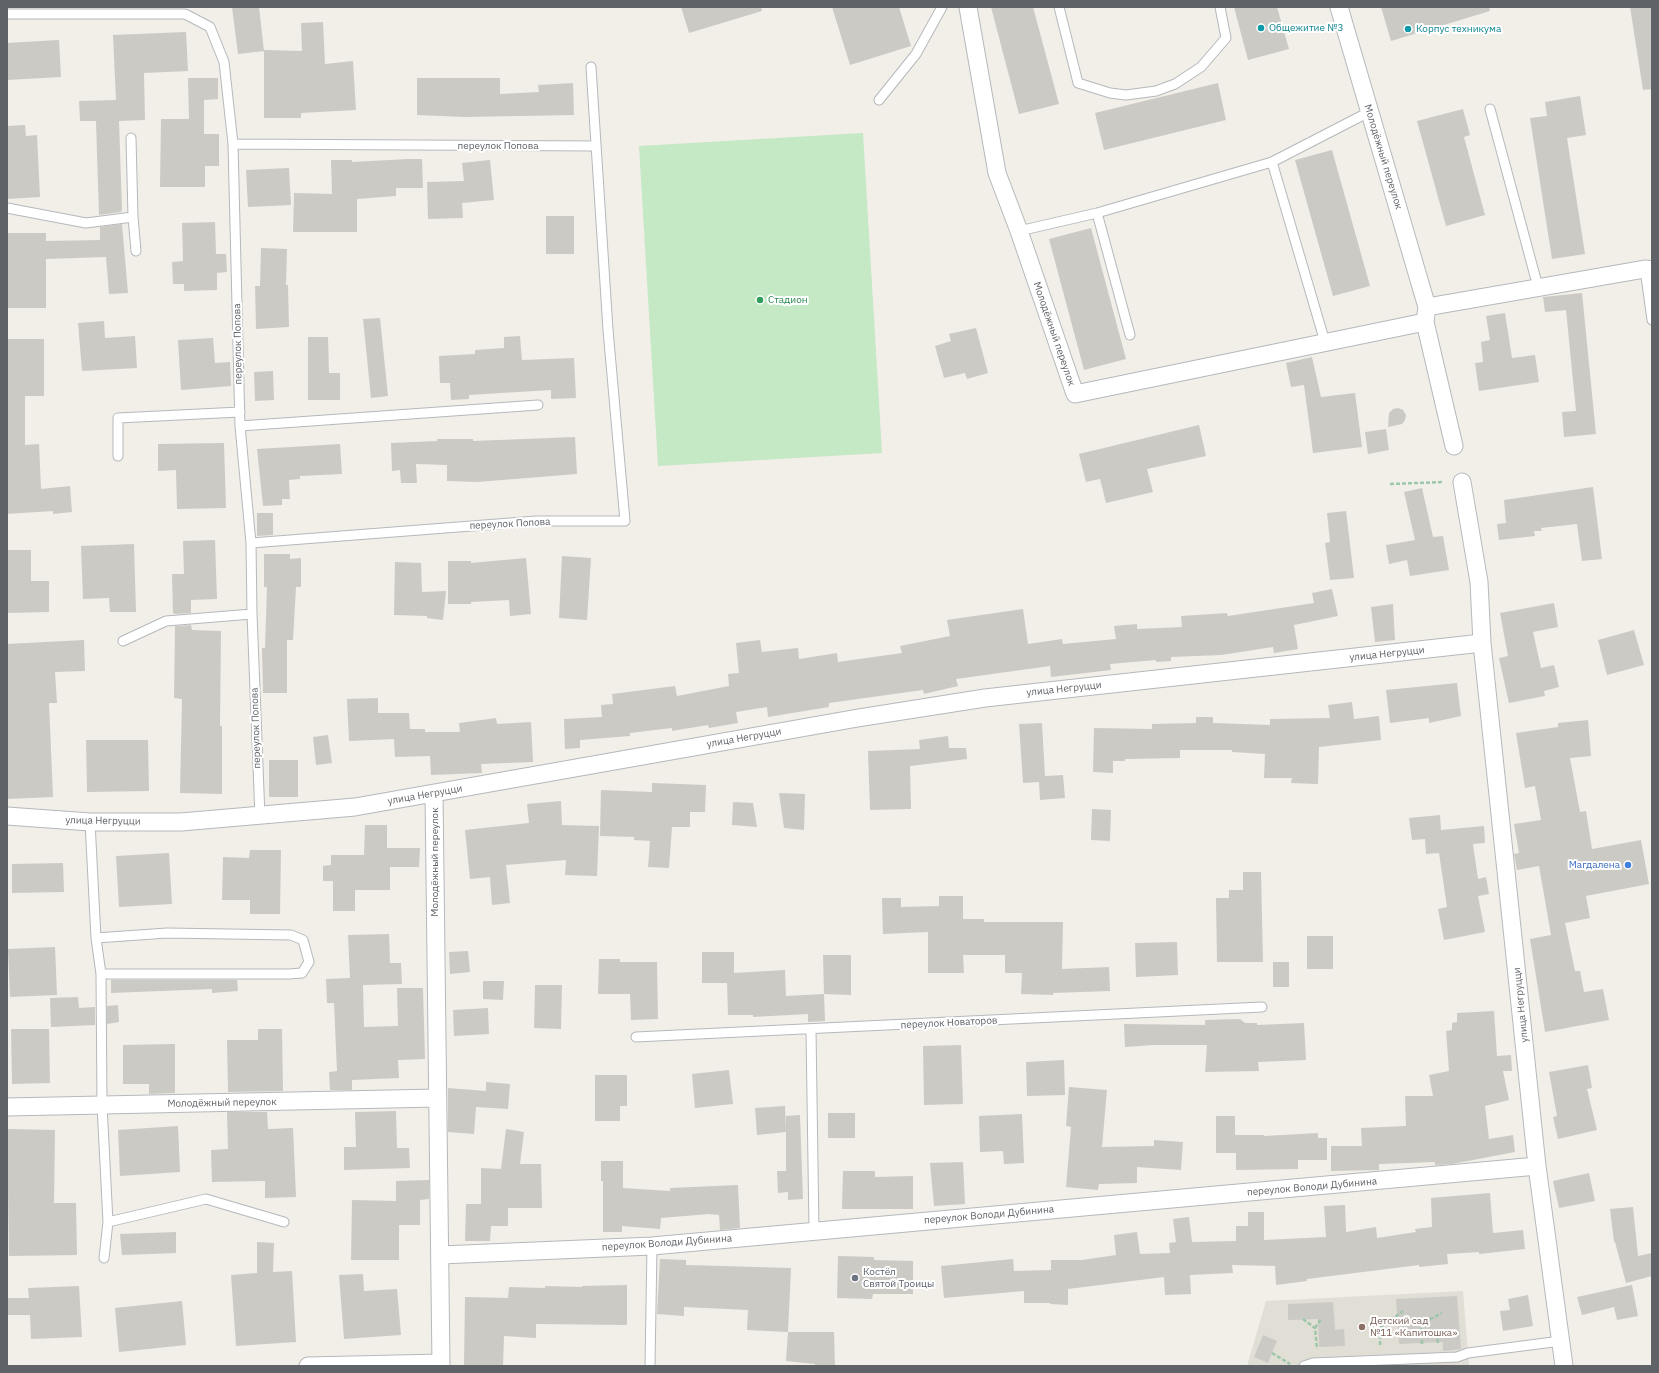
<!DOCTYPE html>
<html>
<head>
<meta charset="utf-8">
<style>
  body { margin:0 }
  #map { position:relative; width:1659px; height:1373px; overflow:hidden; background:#f1efe8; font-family:"IBM Plex Sans",sans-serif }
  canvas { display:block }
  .frame { position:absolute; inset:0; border:8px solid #5f6368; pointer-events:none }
</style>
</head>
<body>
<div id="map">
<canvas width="1659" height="1373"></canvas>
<div class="frame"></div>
</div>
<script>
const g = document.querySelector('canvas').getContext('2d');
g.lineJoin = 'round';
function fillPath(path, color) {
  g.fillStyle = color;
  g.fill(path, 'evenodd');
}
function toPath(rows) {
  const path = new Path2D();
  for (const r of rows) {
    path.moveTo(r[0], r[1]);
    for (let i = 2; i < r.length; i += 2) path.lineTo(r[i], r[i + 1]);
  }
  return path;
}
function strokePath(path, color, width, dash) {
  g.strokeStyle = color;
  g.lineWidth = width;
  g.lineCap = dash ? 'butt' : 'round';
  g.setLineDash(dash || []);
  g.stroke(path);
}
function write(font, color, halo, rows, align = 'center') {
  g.font = font + ' "IBM Plex Sans",sans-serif';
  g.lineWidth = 4;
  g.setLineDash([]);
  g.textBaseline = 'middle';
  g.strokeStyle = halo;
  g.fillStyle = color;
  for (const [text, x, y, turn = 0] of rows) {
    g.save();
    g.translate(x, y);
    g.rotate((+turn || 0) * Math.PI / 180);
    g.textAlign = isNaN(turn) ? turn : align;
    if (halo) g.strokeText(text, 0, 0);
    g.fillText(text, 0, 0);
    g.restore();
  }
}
fillPath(toPath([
  [1463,1291,1469,1366,1247,1366,1266,1301]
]), '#e1ded6');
fillPath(toPath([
  [863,133,882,453,658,466,639,146]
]), '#c5e8c5');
fillPath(toPath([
  [232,7,259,7,264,51,238,54],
  [681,7,761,7,762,11,689,33],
  [832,7,899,7,911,46,850,65],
  [991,7,1033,7,1059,104,1019,114],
  [1234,7,1277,7,1289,49,1248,60],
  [1381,7,1489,7,1490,11,1391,41],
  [1630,7,1652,7,1652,89,1643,90],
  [323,22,325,64,353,61,356,110,301,113,301,118,264,118,264,50,302,51,301,23],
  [186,32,188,71,144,73,145,120,119,121,122,209,121,212,99,215,96,121,80,121,79,101,116,100,113,35],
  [59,40,61,77,7,80,7,43],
  [188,78,218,78,218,99,204,100,204,134,219,134,219,166,205,166,205,187,160,187,161,119,189,119],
  [417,78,500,78,500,94,539,92,538,85,573,83,574,115,465,117,417,115],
  [1218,83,1226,120,1104,150,1095,113],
  [1580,96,1586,135,1567,138,1585,254,1552,259,1530,118,1547,116,1545,102],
  [1463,109,1470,135,1464,137,1485,215,1446,226,1417,121],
  [25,125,26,136,37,135,40,197,7,199,7,126],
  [1332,150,1370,286,1333,296,1295,160],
  [408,159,422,159,423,188,396,188,396,196,357,199,357,232,293,232,294,193,332,194,331,160,352,160,352,162],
  [490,160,494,200,462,203,463,218,428,219,427,182,464,181,462,163],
  [289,168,291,205,248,207,246,170],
  [546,216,574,216,574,254,546,254],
  [215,222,216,254,226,254,227,272,217,273,217,290,184,291,184,284,173,284,172,262,183,261,182,223],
  [122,224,128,293,109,294,106,257,46,259,46,308,7,308,7,233,46,233,46,241,100,240,100,227],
  [1091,228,1126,359,1084,370,1049,239],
  [261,248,287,249,286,285,288,285,289,327,256,329,255,286,260,286],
  [1582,293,1596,434,1564,437,1562,412,1576,411,1566,310,1545,312,1543,297],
  [1505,313,1512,358,1535,355,1539,382,1479,391,1475,363,1483,362,1481,342,1490,340,1486,316],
  [380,318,388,396,371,398,363,319],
  [104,321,105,338,135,336,137,368,82,371,78,323],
  [976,328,988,373,967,379,965,373,944,378,935,346,951,341,949,334],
  [520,336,522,360,574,358,576,398,551,399,551,390,469,395,469,399,451,400,450,383,440,383,439,356,475,354,475,350,504,348,504,337],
  [308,337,328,337,329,373,340,373,340,400,308,400],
  [213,338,215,363,230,362,231,386,181,390,178,340],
  [7,339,44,339,44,396,25,396,25,445,39,444,41,489,70,486,72,512,53,514,53,511,7,514],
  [1312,357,1321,397,1355,393,1362,447,1313,453,1304,385,1291,387,1286,363],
  [273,371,274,400,255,401,254,372],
  [1398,408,1403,410,1406,415,1405,420,1402,424,1388,427,1389,413,1393,409],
  [1199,425,1206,456,1147,469,1153,492,1106,503,1100,479,1086,482,1079,454],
  [1386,429,1389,450,1368,454,1365,432],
  [575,437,577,474,477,482,447,481,447,465,416,464,417,483,401,483,400,470,392,471,391,443,437,441,437,439,473,439,473,441],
  [224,443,226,508,177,509,176,470,158,471,158,444],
  [340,444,342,474,300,476,300,479,289,480,290,499,282,499,282,505,263,506,257,449],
  [1593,487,1602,559,1582,561,1577,524,1541,528,1542,531,1534,531,1535,536,1499,540,1497,524,1506,523,1504,500],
  [1422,488,1433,537,1443,536,1449,570,1410,576,1407,560,1389,564,1386,545,1415,540,1404,492],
  [1346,511,1354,578,1330,580,1325,543,1330,542,1327,513],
  [257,513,273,513,273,535,257,536],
  [215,540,217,599,191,600,191,613,175,614,173,613,172,574,184,574,183,541],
  [134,544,136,612,110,612,109,598,83,599,81,546],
  [7,550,31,550,31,581,49,581,49,612,7,613],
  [264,554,290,554,290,559,301,558,301,587,296,587,293,640,287,640,287,693,263,693,262,648,265,648,267,587,264,587],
  [562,556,591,558,587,620,559,618],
  [526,558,531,614,510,616,509,600,471,602,471,604,448,604,448,561,471,561,471,563],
  [395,562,421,563,422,592,446,591,443,620,427,618,427,616,394,615],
  [1332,589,1338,616,1294,625,1298,649,1274,653,1273,647,1221,655,1171,657,1171,661,1156,662,1156,660,1110,664,1111,670,1051,677,1050,666,956,679,958,686,924,694,923,690,829,703,829,707,768,717,767,707,736,712,738,723,709,728,708,725,672,731,672,728,630,733,630,736,580,740,580,748,565,749,564,719,602,717,601,705,613,704,612,694,675,686,677,696,729,686,728,674,739,673,736,643,760,640,762,652,798,648,799,659,837,653,838,662,902,653,900,646,950,636,947,620,1023,609,1028,644,1062,639,1063,644,1116,639,1114,626,1137,624,1137,629,1182,627,1181,616,1227,613,1228,616,1314,603,1312,593],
  [1554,603,1558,627,1533,632,1541,668,1554,665,1559,687,1544,691,1545,696,1509,703,1499,658,1508,656,1500,613],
  [1393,604,1395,640,1375,642,1371,607],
  [191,625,192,630,221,631,220,726,222,726,222,794,180,793,182,699,174,698,175,626],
  [1634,630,1644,665,1607,675,1598,640],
  [84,640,85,671,55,672,57,703,49,703,53,797,7,799,7,644],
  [1457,683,1461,716,1429,723,1429,718,1390,723,1386,690],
  [378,698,378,713,409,713,410,729,425,729,425,732,460,732,459,723,496,718,497,724,531,722,533,762,481,764,482,773,431,775,430,756,395,757,394,739,349,741,347,699],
  [1352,702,1354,719,1379,716,1381,740,1319,747,1318,784,1291,783,1292,778,1264,778,1265,754,1232,752,1232,750,1180,750,1180,758,1125,759,1125,761,1113,761,1113,773,1093,772,1094,728,1152,729,1152,724,1196,723,1196,717,1213,717,1213,723,1270,725,1270,719,1330,718,1328,705],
  [1588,720,1591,756,1570,758,1580,812,1586,811,1592,849,1641,840,1649,884,1586,896,1590,918,1565,923,1575,971,1580,971,1584,992,1603,989,1609,1020,1545,1032,1530,939,1551,935,1539,866,1517,870,1514,854,1519,853,1514,824,1541,820,1535,786,1525,788,1516,733,1558,727,1558,723],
  [1042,723,1045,776,1063,775,1065,798,1040,800,1039,782,1023,783,1019,724],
  [328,735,332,763,316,765,313,737],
  [948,736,949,748,966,748,967,759,910,766,911,809,870,810,868,751,920,749,919,740],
  [86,740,148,740,149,791,87,792],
  [269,760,298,760,298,797,269,797],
  [652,783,706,785,705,812,690,812,690,827,672,827,669,868,648,867,650,841,634,840,634,837,600,836,601,790,652,792],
  [779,793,805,794,804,830,784,828],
  [561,801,562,825,599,826,597,876,565,875,566,860,506,865,510,903,492,905,490,877,470,879,465,830,529,823,527,804],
  [733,802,753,803,757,827,732,825],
  [1092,809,1111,810,1110,841,1091,840],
  [1440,815,1441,830,1484,826,1485,843,1473,844,1478,879,1486,877,1489,894,1478,896,1485,932,1444,940,1438,909,1447,907,1439,853,1426,854,1425,839,1412,840,1409,818],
  [365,825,387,825,387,848,420,848,419,867,390,867,390,890,355,890,355,911,333,911,333,881,323,881,323,866,331,865,331,855,364,855],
  [250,850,281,850,280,914,250,914,250,900,222,900,223,857,249,858],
  [169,853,172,904,119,907,116,856],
  [63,863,64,892,12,893,12,864],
  [1243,872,1261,872,1263,962,1217,962,1216,898,1229,898,1229,890,1243,890],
  [939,896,963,896,963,919,984,919,984,922,1063,922,1062,969,1109,967,1110,991,1053,993,1053,995,1021,994,1022,973,1005,973,1005,955,963,955,964,973,928,973,928,932,883,934,882,898,901,898,901,907,939,906],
  [389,934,390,963,401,963,402,984,363,985,364,1027,398,1026,397,988,423,988,425,1059,398,1060,399,1078,352,1080,352,1090,330,1090,329,1072,337,1071,334,1003,327,1003,326,979,350,978,348,935],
  [1307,936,1333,936,1333,969,1307,969],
  [1177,942,1178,975,1136,977,1135,943],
  [55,947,57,995,10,997,8,949],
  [468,951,470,972,450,974,449,952],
  [702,952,734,952,734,973,785,970,786,996,824,994,825,1021,808,1022,808,1014,753,1017,753,1015,728,1015,727,983,702,983],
  [823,955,851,955,851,995,824,994],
  [599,959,620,959,620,962,657,962,658,1019,631,1020,630,994,598,994],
  [1273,962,1289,962,1289,987,1273,987],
  [111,980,237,980,238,991,212,993,212,989,111,993],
  [483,981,504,981,503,1000,483,999],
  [535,985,562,985,561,1029,534,1028],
  [78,997,79,1008,95,1007,95,1025,51,1027,50,998],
  [118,1005,119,1022,107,1024,107,1006],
  [488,1008,489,1034,454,1036,453,1010],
  [1494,1011,1497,1056,1511,1055,1512,1071,1503,1071,1509,1100,1485,1106,1489,1139,1513,1135,1515,1152,1452,1164,1435,1165,1435,1162,1379,1164,1379,1170,1331,1171,1331,1146,1362,1146,1361,1128,1406,1126,1405,1096,1433,1096,1429,1075,1449,1071,1446,1031,1452,1030,1452,1023,1457,1022,1457,1013],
  [1240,1019,1245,1023,1257,1023,1257,1025,1304,1023,1306,1060,1258,1062,1259,1071,1205,1072,1207,1045,1153,1045,1125,1047,1124,1024,1205,1025,1205,1020],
  [11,1029,49,1029,50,1083,12,1084],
  [258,1029,282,1029,283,1091,228,1092,227,1040,258,1040],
  [175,1044,175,1093,149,1094,149,1084,123,1084,123,1045],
  [961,1045,963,1104,924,1105,923,1046],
  [1064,1060,1065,1095,1027,1096,1026,1062],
  [1588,1065,1592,1088,1587,1089,1597,1130,1558,1139,1553,1117,1557,1116,1549,1072],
  [729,1070,733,1104,695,1108,692,1074],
  [595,1075,627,1075,627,1106,620,1106,620,1121,595,1121],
  [486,1082,510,1084,508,1109,476,1107,474,1134,448,1132,448,1088,486,1091],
  [1069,1087,1107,1090,1102,1147,1154,1146,1154,1140,1183,1142,1181,1170,1137,1167,1137,1183,1099,1184,1098,1190,1066,1187,1071,1127,1066,1126],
  [785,1106,786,1132,757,1135,755,1108],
  [396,1111,397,1148,409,1148,410,1168,344,1170,344,1147,356,1147,355,1112],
  [227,1112,267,1112,268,1129,293,1128,296,1197,265,1198,265,1181,212,1182,211,1150,228,1149],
  [828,1113,855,1113,855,1138,828,1138],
  [1022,1114,1024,1163,1004,1164,1003,1151,980,1152,979,1116],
  [800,1115,803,1199,788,1200,788,1192,778,1193,777,1171,786,1171,786,1116],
  [1216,1116,1235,1116,1235,1135,1264,1135,1264,1136,1318,1133,1318,1138,1327,1138,1327,1160,1298,1160,1298,1169,1236,1170,1236,1153,1216,1153],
  [178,1126,180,1172,120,1176,118,1130],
  [7,1129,55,1130,54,1203,76,1203,77,1255,9,1256],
  [506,1129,524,1132,520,1164,541,1164,542,1208,508,1208,508,1226,491,1226,490,1241,465,1241,466,1204,481,1204,481,1168,501,1169],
  [601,1161,623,1161,623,1188,670,1191,670,1188,738,1185,740,1228,720,1230,719,1215,709,1214,661,1218,660,1229,622,1226,622,1232,603,1232,603,1181,601,1181],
  [963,1162,965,1204,934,1206,930,1163],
  [843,1171,875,1171,875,1177,913,1176,913,1209,842,1209],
  [1589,1173,1595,1201,1559,1208,1553,1181],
  [429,1180,429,1199,420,1200,420,1225,399,1225,399,1260,351,1260,352,1200,396,1201,396,1181],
  [1490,1193,1493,1233,1523,1230,1525,1249,1479,1254,1479,1252,1447,1254,1448,1264,1419,1267,1419,1265,1307,1279,1307,1281,1276,1285,1275,1266,1232,1265,1233,1273,1190,1275,1191,1294,1165,1295,1164,1277,1068,1289,1068,1305,1050,1304,1050,1303,1024,1303,1024,1291,944,1298,941,1266,1013,1259,1014,1271,1051,1270,1051,1260,1082,1260,1116,1255,1114,1235,1137,1232,1140,1254,1170,1253,1169,1243,1176,1242,1173,1219,1189,1217,1192,1242,1236,1241,1236,1226,1248,1226,1248,1212,1264,1212,1264,1240,1326,1237,1324,1206,1345,1205,1346,1232,1376,1227,1377,1238,1416,1232,1415,1229,1432,1227,1431,1198],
  [1633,1207,1638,1256,1652,1253,1652,1276,1626,1283,1615,1242,1614,1242,1610,1209],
  [176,1232,176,1253,122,1255,120,1234],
  [257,1242,274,1243,273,1272,292,1271,296,1342,236,1346,231,1275,257,1273],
  [838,1256,874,1257,874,1260,913,1261,913,1294,873,1294,872,1299,837,1298],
  [660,1259,686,1260,686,1265,791,1268,788,1332,747,1330,748,1310,684,1307,684,1316,657,1314],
  [363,1274,364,1291,397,1289,401,1335,344,1339,339,1275],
  [627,1285,627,1325,536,1324,536,1338,504,1336,503,1366,464,1366,465,1297,508,1298,509,1287,545,1288,545,1286,582,1287,582,1286],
  [1632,1285,1638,1316,1617,1320,1614,1307,1582,1315,1577,1297],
  [79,1286,82,1337,31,1339,30,1315,7,1315,7,1298,29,1298,28,1288],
  [1528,1295,1533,1326,1503,1331,1500,1311,1510,1310,1508,1299],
  [1457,1296,1461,1349,1443,1351,1443,1342,1399,1344,1396,1299],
  [182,1301,186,1345,119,1352,115,1308],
  [1333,1302,1335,1330,1344,1329,1345,1346,1319,1347,1318,1319,1288,1320,1288,1304],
  [788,1332,834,1332,835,1366,815,1366,815,1364,786,1361],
  [1263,1335,1277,1341,1268,1363,1254,1357]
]), '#cccac5');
const service = toPath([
  [1059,7,1078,83,1110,93,1126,95,1156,91,1175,84,1201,67,1226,38,1220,7],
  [7,14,185,14,210,27,224,62,233,144,240,426,251,543,252,614,260,817],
  [879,100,916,54,942,7],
  [1490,109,1538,287],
  [131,138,133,217,136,251],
  [233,144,596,146],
  [1272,162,1325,342],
  [7,208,86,223,133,217],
  [1097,213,1130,335],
  [1019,231,1097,213,1272,162,1369,112],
  [1645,269,1652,320],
  [240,426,538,405],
  [118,456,118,418,240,412],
  [251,543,536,521,625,521,608,330,591,67],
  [123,641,166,621,252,614],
  [90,822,96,938,101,974,102,1105,108,1222,104,1258],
  [96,938,167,933,291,935,303,940,309,962,302,973,289,974,101,974],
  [811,1030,814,1231],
  [636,1037,1262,1007],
  [108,1222,206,1199,284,1222],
  [650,1366,652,1246],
  [1304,1366,1313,1363,1457,1357,1468,1353,1561,1341]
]);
const minor = toPath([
  [968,7,997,173,1019,231,1075,394,1425,322,1427,307],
  [1339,7,1427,307,1645,269,1652,270],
  [1425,322,1454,446],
  [1462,482,1479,582,1482,643,1537,1166,1564,1366],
  [434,794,441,1366],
  [7,816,90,822,181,822,355,807,858,718,985,698,1482,643],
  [7,1107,437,1098],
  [441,1255,652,1246,1537,1166],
  [308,1366,441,1363]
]);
strokePath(service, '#b5b8bc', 11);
strokePath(minor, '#b5b8bc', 19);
strokePath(toPath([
  [1390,484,1444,482],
  [1303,1319,1315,1328,1317,1349],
  [1315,1328,1321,1319],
  [1438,1343,1437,1334,1442,1334],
  [1422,1344,1421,1324,1442,1313],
  [1380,1345,1381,1327,1403,1311],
  [1272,1353,1290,1364]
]), '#9cc7a9', 2.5, [4, 2]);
strokePath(service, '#fff', 9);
strokePath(minor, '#fff', 17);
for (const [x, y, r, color] of [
  [1261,28,4,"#0f9aa8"],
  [1408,29,4,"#0f9aa8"],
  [760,300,4,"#2e9e5b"],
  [1628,865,4,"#3f7fe0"],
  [855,1278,4,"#6b7280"],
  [1362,1327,4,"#8d6e63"]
]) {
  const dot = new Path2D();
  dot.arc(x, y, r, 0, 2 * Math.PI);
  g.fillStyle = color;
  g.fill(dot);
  strokePath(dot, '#fff', 1.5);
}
write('10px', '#0d838f', '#fff', [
  ["Общежитие №3",1269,28],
  ["Корпус техникума",1416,29]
], 'left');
write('10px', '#5f6368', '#fff', [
  ["переулок Попова",498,146],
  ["Молодёжный переулок",1383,157,73],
  ["Молодёжный переулок",1054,334,71],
  ["переулок Попова",238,344,-91],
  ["переулок Попова",510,524,-3],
  ["улица Негруцци",1387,654,-6],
  ["улица Негруцци",1064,689,-6],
  ["переулок Попова",256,728,-92],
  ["улица Негруцци",744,738,-10],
  ["улица Негруцци",425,795,-10],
  ["улица Негруцци",103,821,1],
  ["Молодёжный переулок",435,862,-90],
  ["улица Негруцци",1521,1005,-96],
  ["переулок Новаторов",949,1023,-3],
  ["Молодёжный переулок",222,1103,-1],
  ["переулок Володи Дубинина",1312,1187,-5],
  ["переулок Володи Дубинина",989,1215,-5],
  ["переулок Володи Дубинина",667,1243,-4]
]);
write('10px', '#27864d', '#fff', [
  ["Стадион",768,300]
], 'left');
write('10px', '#366cbe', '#fff', [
  ["Магдалена",1620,865]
], 'right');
write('10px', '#5b616d', '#fff', [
  ["Костёл",863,1272],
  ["Святой Троицы",863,1284]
], 'left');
write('10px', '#785e54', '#fff', [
  ["Детский сад",1370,1321],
  ["№11 «Капитошка»",1370,1333]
], 'left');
</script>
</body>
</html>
